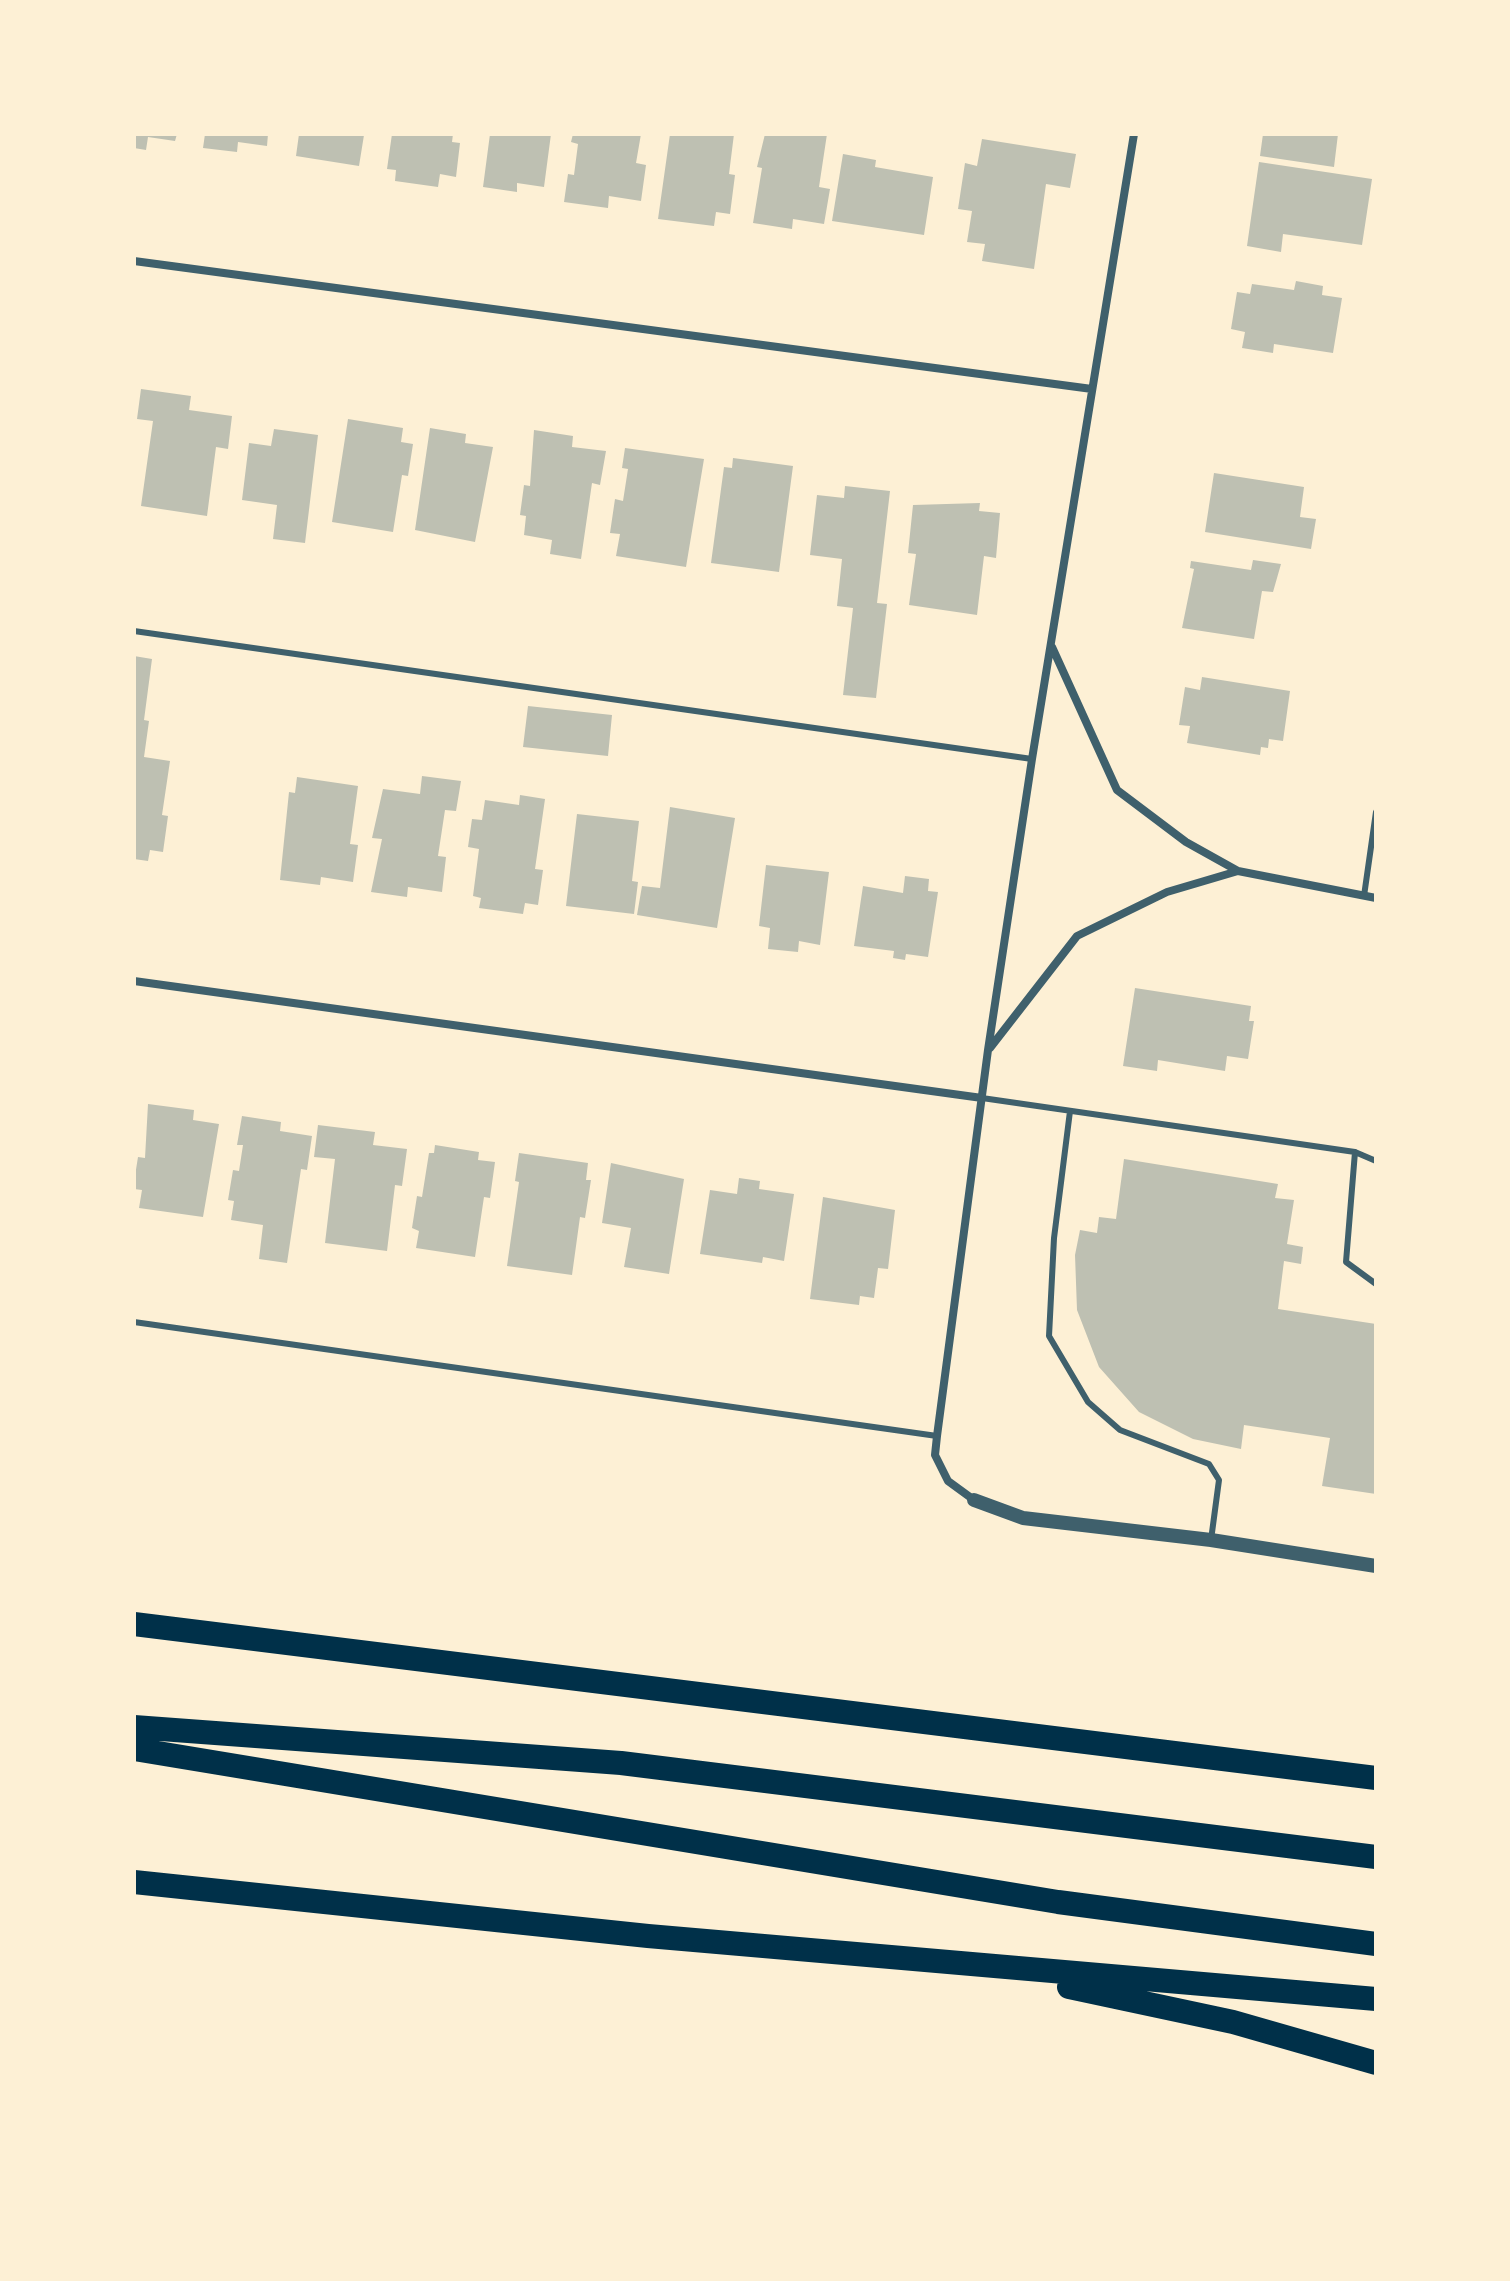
<!DOCTYPE html>
<html>
<head>
<meta charset="utf-8">
<style>
  body { margin:0 }
  #map { position:relative; width:1510px; height:2281px; overflow:hidden; background:#fdf0d5; font-family:"Roboto Serif",serif }
  canvas { display:block }
  .frame { position:absolute; inset:0; border:136px solid #fdf0d5; pointer-events:none }
</style>
</head>
<body>
<div id="map">
<canvas width="1510" height="2281"></canvas>
<div class="frame"></div>
</div>
<script>
const g = document.querySelector('canvas').getContext('2d');
g.lineJoin = 'round';
function fillPath(path, color) {
  g.fillStyle = color;
  g.fill(path, 'evenodd');
}
function toPath(rows) {
  const path = new Path2D();
  for (const r of rows) {
    path.moveTo(r[0], r[1]);
    for (let i = 2; i < r.length; i += 2) path.lineTo(r[i], r[i + 1]);
  }
  return path;
}
function strokePath(path, color, width, dash) {
  g.strokeStyle = color;
  g.lineWidth = width;
  g.lineCap = dash ? 'butt' : 'round';
  g.setLineDash(dash || []);
  g.stroke(path);
}
fillPath(toPath([
  [134,134,177,134,175,141,148,137,146,150,134,148],
  [205,134,268,134,267,146,238,142,237,152,203,148],
  [299,134,364,135,359,166,296,156],
  [392,134,453,134,452,142,460,143,456,177,440,174,438,187,395,181,396,170,387,169],
  [490,134,551,134,544,187,517,183,517,192,483,187],
  [573,134,641,134,636,163,646,165,641,201,609,196,608,208,564,202,568,174,574,175,578,144,571,142],
  [670,134,734,134,729,174,735,175,730,214,716,212,714,226,658,219],
  [765,134,827,134,819,187,830,189,824,224,793,219,792,229,753,223,762,168,757,167],
  [1263,134,1338,134,1334,167,1260,156],
  [982,139,1076,154,1070,188,1046,184,1034,269,982,261,985,244,967,242,972,211,958,209,965,163,977,166],
  [843,154,876,160,875,167,933,177,924,235,832,221],
  [1259,162,1372,179,1362,245,1283,234,1281,252,1247,246],
  [1296,281,1323,286,1322,295,1342,298,1333,353,1274,344,1273,353,1242,348,1245,332,1231,329,1237,292,1250,294,1252,284,1294,290],
  [141,389,191,396,189,410,232,416,228,449,216,447,207,516,141,506,153,421,137,419],
  [348,419,403,428,401,442,413,444,408,476,402,475,393,532,332,522],
  [430,428,466,434,465,443,493,447,475,542,415,530],
  [274,429,318,435,305,543,273,539,277,505,242,500,249,443,271,446],
  [534,430,573,436,572,447,606,451,600,485,592,483,581,559,550,554,552,540,524,535,526,516,520,515,524,485,530,486],
  [625,448,704,459,686,567,616,556,620,534,610,533,615,499,623,501,628,469,622,468],
  [733,458,793,466,779,572,711,563,724,467,732,468],
  [1214,473,1304,487,1300,517,1316,519,1311,549,1205,532],
  [845,486,890,491,877,603,887,604,876,698,843,695,853,608,837,606,842,559,810,555,817,495,844,498],
  [980,503,979,511,1000,513,996,558,984,556,977,615,909,605,916,554,908,553,913,505],
  [1253,560,1281,564,1273,592,1262,591,1254,639,1182,628,1194,569,1190,568,1191,561,1251,570],
  [134,656,152,659,144,720,149,721,144,757,170,761,162,815,168,816,163,852,150,850,148,861,134,859],
  [1202,677,1290,691,1283,741,1269,739,1268,748,1261,747,1260,755,1187,743,1190,726,1179,725,1185,687,1200,690],
  [528,706,612,715,608,756,523,747],
  [422,776,461,781,456,811,445,810,438,856,446,857,442,892,408,887,407,897,371,892,382,839,372,838,383,789,420,794],
  [297,777,358,786,350,844,358,845,353,882,321,877,320,885,280,880,289,792,295,793],
  [520,795,545,799,535,869,543,870,538,905,525,903,523,914,479,908,481,898,473,896,479,849,468,847,472,819,482,820,485,800,519,805],
  [670,807,735,818,717,928,637,915,642,886,660,888],
  [577,814,639,821,632,881,638,882,634,914,566,906],
  [766,865,829,872,820,945,799,941,798,952,768,949,770,928,759,926],
  [905,876,929,879,928,891,938,892,928,957,906,954,905,960,893,958,894,951,854,946,863,886,903,893],
  [1135,988,1251,1006,1249,1021,1254,1021,1248,1059,1227,1056,1225,1071,1158,1060,1157,1071,1123,1066],
  [148,1104,194,1110,193,1120,219,1124,203,1217,139,1208,142,1190,134,1189,134,1182,138,1157,145,1158],
  [242,1116,281,1122,280,1131,312,1136,307,1170,301,1169,287,1263,259,1259,263,1225,231,1220,234,1201,228,1200,233,1170,239,1171,243,1145,237,1145],
  [318,1125,375,1132,373,1145,407,1149,402,1186,395,1185,387,1251,325,1243,335,1159,314,1157],
  [435,1145,479,1152,478,1160,495,1162,490,1198,484,1197,475,1257,416,1248,419,1231,412,1228,417,1196,422,1197,429,1153,434,1153],
  [519,1153,588,1163,586,1180,591,1180,585,1218,580,1217,572,1275,507,1266,519,1182,515,1181],
  [1124,1159,1278,1184,1275,1198,1294,1200,1287,1244,1303,1247,1301,1264,1284,1261,1278,1309,1376,1324,1376,1494,1322,1486,1330,1438,1244,1425,1241,1449,1193,1439,1139,1412,1099,1367,1077,1310,1075,1255,1080,1230,1097,1233,1099,1217,1116,1219],
  [611,1163,684,1179,669,1274,624,1267,631,1228,602,1223],
  [739,1178,760,1181,759,1189,794,1194,784,1261,763,1257,762,1263,700,1254,710,1190,737,1194],
  [823,1197,895,1210,888,1269,878,1268,874,1298,860,1296,859,1305,810,1299]
]), '#bec0b2');
strokePath(toPath([
  [134,631,1032,759],
  [1364,896,1376,812],
  [982,1098,1355,1152,1346,1262,1376,1284],
  [1070,1111,1054,1238,1049,1336,1088,1402,1120,1430,1209,1464,1219,1480,1211,1540],
  [1355,1152,1376,1161],
  [134,1322,937,1436]
]), '#3f606c', 6);
strokePath(toPath([
  [134,261,1092,389],
  [1052,647,1117,790,1186,842,1238,871,1376,898],
  [134,981,982,1098],
  [990,1048,1077,936,1167,892,1238,871],
  [974,1500,948,1481,935,1455,937,1436,988,1050,1032,759,1134,134]
]), '#3f606c', 8);
strokePath(toPath([
  [974,1500,1023,1518,1211,1540,1376,1566]
]), '#3f606c', 14);
strokePath(toPath([
  [134,1624,1376,1778],
  [134,1727,621,1763,1376,1857],
  [134,1749,1058,1902,1376,1944],
  [134,1882,648,1936,1376,1999],
  [1069,1987,1233,2022,1376,2063]
]), '#003049', 24);
</script>
</body>
</html>
